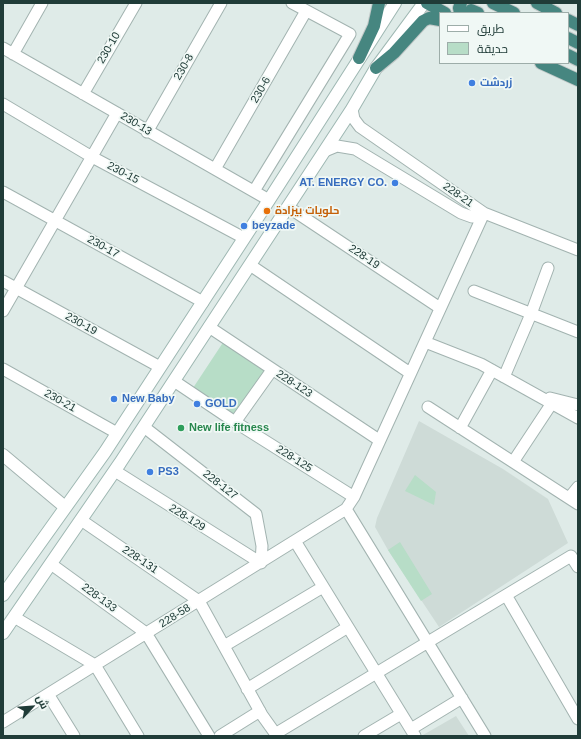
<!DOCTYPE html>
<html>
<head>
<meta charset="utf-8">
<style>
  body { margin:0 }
  #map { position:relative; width:581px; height:739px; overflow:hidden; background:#dfebe8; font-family:Arial,Cairo,sans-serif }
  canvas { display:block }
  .frame { position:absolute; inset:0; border:4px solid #203c38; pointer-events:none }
  .legend { position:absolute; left:439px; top:12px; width:130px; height:52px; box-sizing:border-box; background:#f0f8f5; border:1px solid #9dada9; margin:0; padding:5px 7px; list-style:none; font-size:12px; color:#203c38 }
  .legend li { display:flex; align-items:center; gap:8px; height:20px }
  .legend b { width:20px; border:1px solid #9dada9 }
  .north { position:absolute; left:12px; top:687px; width:40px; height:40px; -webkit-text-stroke:3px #f0f8f5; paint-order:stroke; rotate:64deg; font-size:11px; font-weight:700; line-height:16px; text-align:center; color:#203c38 }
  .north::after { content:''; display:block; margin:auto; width:14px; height:18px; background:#203c38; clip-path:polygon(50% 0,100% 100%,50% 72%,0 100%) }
</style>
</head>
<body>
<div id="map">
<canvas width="581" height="739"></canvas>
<div class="frame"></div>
<ul class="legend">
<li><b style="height:5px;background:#fff"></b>طريق</li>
<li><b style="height:11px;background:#b7ddc7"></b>حديقة</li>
</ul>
<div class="north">ش</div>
</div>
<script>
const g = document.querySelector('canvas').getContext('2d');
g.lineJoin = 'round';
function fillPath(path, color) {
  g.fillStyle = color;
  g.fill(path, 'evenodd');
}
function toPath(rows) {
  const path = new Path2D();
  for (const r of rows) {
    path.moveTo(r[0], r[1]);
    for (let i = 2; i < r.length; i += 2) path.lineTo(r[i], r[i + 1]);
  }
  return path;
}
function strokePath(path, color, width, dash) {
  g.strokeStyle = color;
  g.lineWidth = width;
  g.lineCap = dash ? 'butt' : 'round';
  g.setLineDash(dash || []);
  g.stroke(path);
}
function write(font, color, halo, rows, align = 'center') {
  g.font = font + ' Arial,Cairo,sans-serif';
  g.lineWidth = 3.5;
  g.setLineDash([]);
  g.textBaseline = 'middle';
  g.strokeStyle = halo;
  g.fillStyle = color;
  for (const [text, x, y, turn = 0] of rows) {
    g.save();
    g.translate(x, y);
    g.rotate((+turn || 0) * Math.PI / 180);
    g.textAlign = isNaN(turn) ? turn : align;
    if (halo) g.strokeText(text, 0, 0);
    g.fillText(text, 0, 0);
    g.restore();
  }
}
fillPath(toPath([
  [419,421,503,469,548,499,568,543,439,627,388,550,375,527,377,518],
  [456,716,469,736,421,736,430,731]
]), '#cedbd7');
fillPath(toPath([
  [224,341,267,372,234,419,193,388],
  [415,475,436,492,434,505,405,491],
  [400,542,432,594,421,601,388,550]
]), '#b7ddc7');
const minor = toPath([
  [3,48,269,200],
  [13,54,42,3],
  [83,94,136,3],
  [3,104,92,157,244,238],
  [352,109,354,119,360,127,484,213,578,250],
  [147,132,221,3],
  [325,151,337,146,355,149,461,213,472,217,484,213],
  [215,169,306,11],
  [254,191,350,34,292,3],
  [3,192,203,302],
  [288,207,440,308],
  [250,265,410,373],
  [3,281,160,367],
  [474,291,578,332],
  [3,311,117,113],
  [209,327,379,440],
  [425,342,481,364,578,418],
  [3,369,117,433],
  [504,377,531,314,548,268],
  [174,381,235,422,354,497],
  [550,398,578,405],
  [428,407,578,504],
  [235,422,272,370],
  [460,428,492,370],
  [513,462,552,403],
  [115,471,261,563,262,546,256,514,144,427],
  [569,498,578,487],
  [346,509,485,736],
  [81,520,199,601,262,715,277,736],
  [295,541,415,736],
  [51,564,146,633,209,736],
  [506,595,578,719],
  [14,617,95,665,138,736],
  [224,646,323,587],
  [247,689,348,627],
  [48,694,74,736],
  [3,722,346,509,354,497,484,213],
  [411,729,462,698],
  [275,734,571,556,578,567],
  [220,736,260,711],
  [364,736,401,714]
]);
const tertiary = toPath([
  [3,455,65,507]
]);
const secondary = toPath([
  [3,595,105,452,269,200,395,3],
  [3,633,120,463,352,109,376,68,424,3]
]);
const trunk = toPath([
  [427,3,445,13],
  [493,3,514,13],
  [537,3,556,13],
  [471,10,478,13],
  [460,13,459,8,461,3],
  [568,20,578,25],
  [568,38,578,43],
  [568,55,578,60],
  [359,58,374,26,379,3],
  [541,63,578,80],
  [376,68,394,53,423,21,429,18,440,20]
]);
strokePath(minor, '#a2b3b0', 13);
strokePath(tertiary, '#a2b3b0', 14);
strokePath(secondary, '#9eb7b2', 14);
strokePath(trunk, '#c1c8c7', 14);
strokePath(minor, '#fff', 11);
strokePath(tertiary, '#fff', 12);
strokePath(secondary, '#fff', 12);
strokePath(trunk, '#468680', 12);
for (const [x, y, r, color] of [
  [472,83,4,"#3f7fe0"],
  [395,183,4,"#3f7fe0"],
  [267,211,4,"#e8710a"],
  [244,226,4,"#3f7fe0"],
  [114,399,4,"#3f7fe0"],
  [197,404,4,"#3f7fe0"],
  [181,428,4,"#2e9e5b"],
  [150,472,4,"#3f7fe0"]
]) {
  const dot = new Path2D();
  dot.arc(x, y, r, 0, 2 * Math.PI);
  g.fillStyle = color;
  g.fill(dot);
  strokePath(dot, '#f0f8f5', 1.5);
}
write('11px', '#203c38', '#f0f8f5', [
  ["230-10",109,48,-60],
  ["230-8",184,67,-60],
  ["230-6",261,90,-60],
  ["230-13",136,124,31],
  ["230-15",123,173,28],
  ["228-21",458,195,35],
  ["230-17",103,247,29],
  ["228-19",364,257,34],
  ["230-19",81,324,29],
  ["228-123",294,384,33],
  ["230-21",60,401,29],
  ["228-125",294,459,32],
  ["228-127",220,485,38],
  ["228-129",187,518,32],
  ["228-131",140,560,34],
  ["228-133",99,598,36],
  ["228-58",175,616,-32]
]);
write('bold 11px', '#366cbe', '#f0f8f5', [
  ["زردشت",480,83],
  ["AT. ENERGY CO.",387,183,"right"],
  ["beyzade",252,226],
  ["New Baby",122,399],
  ["GOLD",205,404],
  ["PS3",158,472]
], 'left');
write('bold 11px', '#c56008', '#f0f8f5', [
  ["حلويات بيزادة",275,211]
], 'left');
write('bold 11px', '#27864d', '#f0f8f5', [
  ["New life fitness",189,428]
], 'left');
</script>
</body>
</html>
